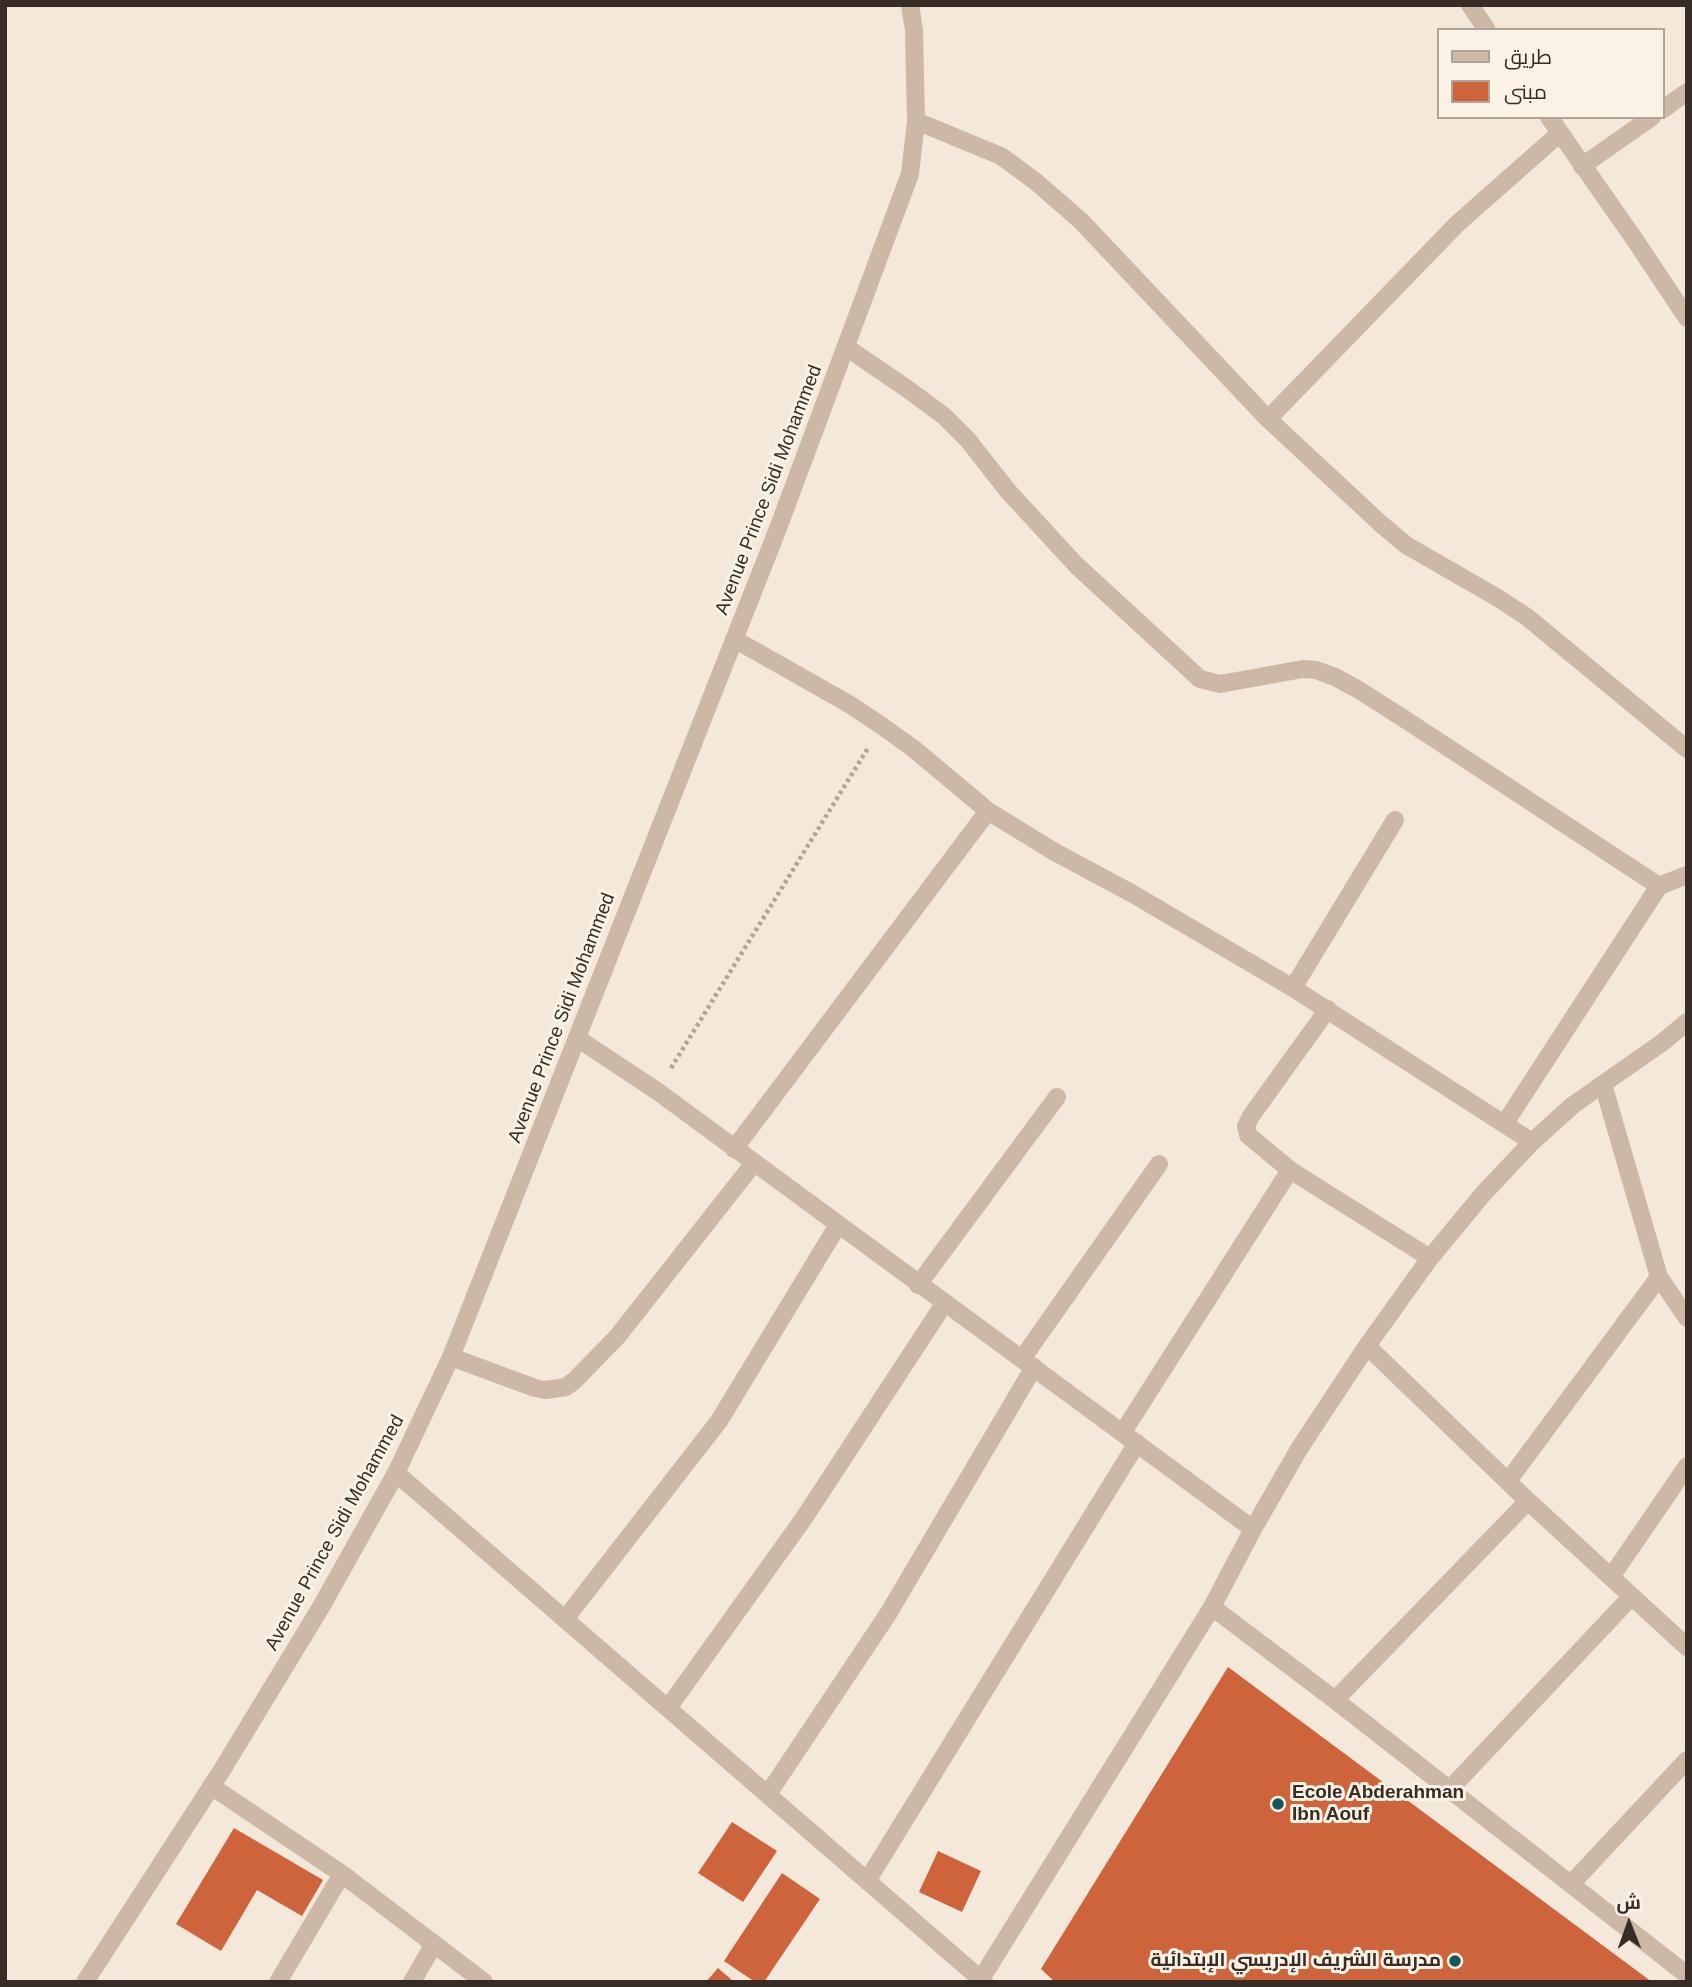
<!DOCTYPE html>
<html>
<head>
<meta charset="utf-8">
<style>
  body { margin:0 }
  #map { position:relative; width:1692px; height:1987px; overflow:hidden; background:#f3e8d9; font-family:Arial,Cairo,sans-serif }
  canvas { display:block }
  .frame { position:absolute; inset:0; border:7px solid #372c26; pointer-events:none }
  .legend { position:absolute; left:1437px; top:28px; width:228px; height:91px; box-sizing:border-box; background:#fbf2e6; border:2px solid #ada399; margin:0; padding:9px 12px; list-style:none; font-size:21px; color:#372c26 }
  .legend li { display:flex; align-items:center; gap:14px; height:35px }
  .legend b { width:35px; border:2px solid #ada399 }
  .north { position:absolute; left:1594px; top:1889px; width:70px; height:70px; -webkit-text-stroke:5px #fbf2e6; paint-order:stroke; rotate:359deg; font-size:19px; font-weight:700; line-height:28px; text-align:center; color:#372c26 }
  .north::after { content:''; display:block; margin:auto; width:24px; height:32px; background:#372c26; clip-path:polygon(50% 0,100% 100%,50% 72%,0 100%) }
</style>
</head>
<body>
<div id="map">
<canvas width="1692" height="1987"></canvas>
<div class="frame"></div>
<ul class="legend">
<li><b style="height:9px;background:#ccb8a4"></b>طريق</li>
<li><b style="height:19px;background:#ce643c"></b>مبنى</li>
</ul>
<div class="north">ش</div>
</div>
<script>
const g = document.querySelector('canvas').getContext('2d');
g.lineJoin = 'round';
function fillPath(path, color) {
  g.fillStyle = color;
  g.fill(path, 'evenodd');
}
function toPath(rows) {
  const path = new Path2D();
  for (const r of rows) {
    path.moveTo(r[0], r[1]);
    for (let i = 2; i < r.length; i += 2) path.lineTo(r[i], r[i + 1]);
  }
  return path;
}
function strokePath(path, color, width, dash) {
  g.strokeStyle = color;
  g.lineWidth = width;
  g.lineCap = dash ? 'butt' : 'round';
  g.setLineDash(dash || []);
  g.stroke(path);
}
function write(font, color, halo, rows, align = 'center') {
  g.font = font + ' Arial,Cairo,sans-serif';
  g.lineWidth = 6;
  g.setLineDash([]);
  g.textBaseline = 'middle';
  g.strokeStyle = halo;
  g.fillStyle = color;
  for (const [text, x, y, turn = 0] of rows) {
    g.save();
    g.translate(x, y);
    g.rotate((+turn || 0) * Math.PI / 180);
    g.textAlign = isNaN(turn) ? turn : align;
    if (halo) g.strokeText(text, 0, 0);
    g.fillText(text, 0, 0);
    g.restore();
  }
}
fillPath(toPath([
  [1228,1667,1652,1982,1055,1982,1041,1969],
  [732,1822,777,1851,743,1902,698,1873],
  [234,1828,323,1880,302,1916,257,1890,221,1951,176,1924],
  [938,1851,981,1871,962,1912,919,1892],
  [782,1873,820,1899,764,1982,755,1982,724,1961],
  [718,1968,734,1982,706,1982]
]), '#ce643c');
strokePath(toPath([
  [671,1068,868,748]
]), '#b8a28f', 4.5, [3.5, 3.5]);
strokePath(toPath([
  [1293,988,1395,820]
]), '#ccb8a4', 18);
strokePath(toPath([
  [734,1149,988,811]
]), '#ccb8a4', 18);
strokePath(toPath([
  [1470,5,1487,30],
  [1662,110,1687,92],
  [1549,117,1635,240,1687,318],
  [916,121,1001,156,1035,181,1081,221,1268,419,1381,524,1406,545,1498,598,1527,617,1687,749],
  [1582,166,1652,117],
  [846,347,906,388,944,416,968,440,1008,491,1076,565,1200,679,1220,684,1303,669,1316,670,1335,677,1359,690,1409,722,1659,886],
  [1268,419,1457,224,1560,133],
  [734,639,849,704,882,726,914,749,988,811,1053,851,1133,894,1293,988,1532,1142],
  [1328,1009,1251,1116,1246,1126,1248,1135,1290,1170,1430,1258],
  [577,1038,657,1091,1253,1529],
  [1603,1084,1659,1277,1687,1318],
  [1505,1123,1659,886,1687,875],
  [918,1285,1057,1097],
  [1367,1346,1528,1501,1687,1647],
  [451,1357,535,1388,545,1390,566,1387,574,1381,617,1337,754,1163],
  [1022,1359,1159,1164],
  [1123,1432,1290,1170],
  [1508,1481,1659,1277],
  [1611,1577,1687,1466],
  [1212,1607,1335,1700,1687,1975],
  [565,1619,719,1421,838,1225],
  [1335,1700,1528,1501],
  [668,1708,804,1518,944,1304],
  [211,1786,342,1874,484,1982],
  [1450,1789,1632,1596],
  [768,1794,888,1614,1034,1367],
  [867,1881,1137,1443],
  [1571,1884,1687,1760],
  [981,1979,1212,1607,1253,1529,1299,1449,1367,1346,1430,1258,1483,1194,1532,1142,1573,1105,1663,1042,1687,1022],
  [278,1982,342,1874],
  [412,1982,434,1944]
]), '#ccb8a4', 18);
strokePath(toPath([
  [396,1473,984,1982],
  [85,1982,222,1770,321,1607,396,1473,451,1357,777,531,910,174,916,121,914,30,910,5]
]), '#ccb8a4', 18);
for (const [x, y, r, color] of [
  [1278,1804,7,"#19555b"],
  [1455,1961,7,"#19555b"]
]) {
  const dot = new Path2D();
  dot.arc(x, y, r, 0, 2 * Math.PI);
  g.fillStyle = color;
  g.fill(dot);
  strokePath(dot, '#fbf2e6', 2.5);
}
write('19px', '#372c26', '#fbf2e6', [
  ["Avenue Prince Sidi Mohammed",769,490,-69],
  ["Avenue Prince Sidi Mohammed",562,1018,-69],
  ["Avenue Prince Sidi Mohammed",335,1533,-61]
]);
write('bold 19px', '#372c26', '#fbf2e6', [
  ["Ecole Abderahman",1292,1793],
  ["Ibn Aouf",1292,1815],
  ["مدرسة الشريف الإدريسي الإبتدائية",1441,1961,"right"]
], 'left');
</script>
</body>
</html>
